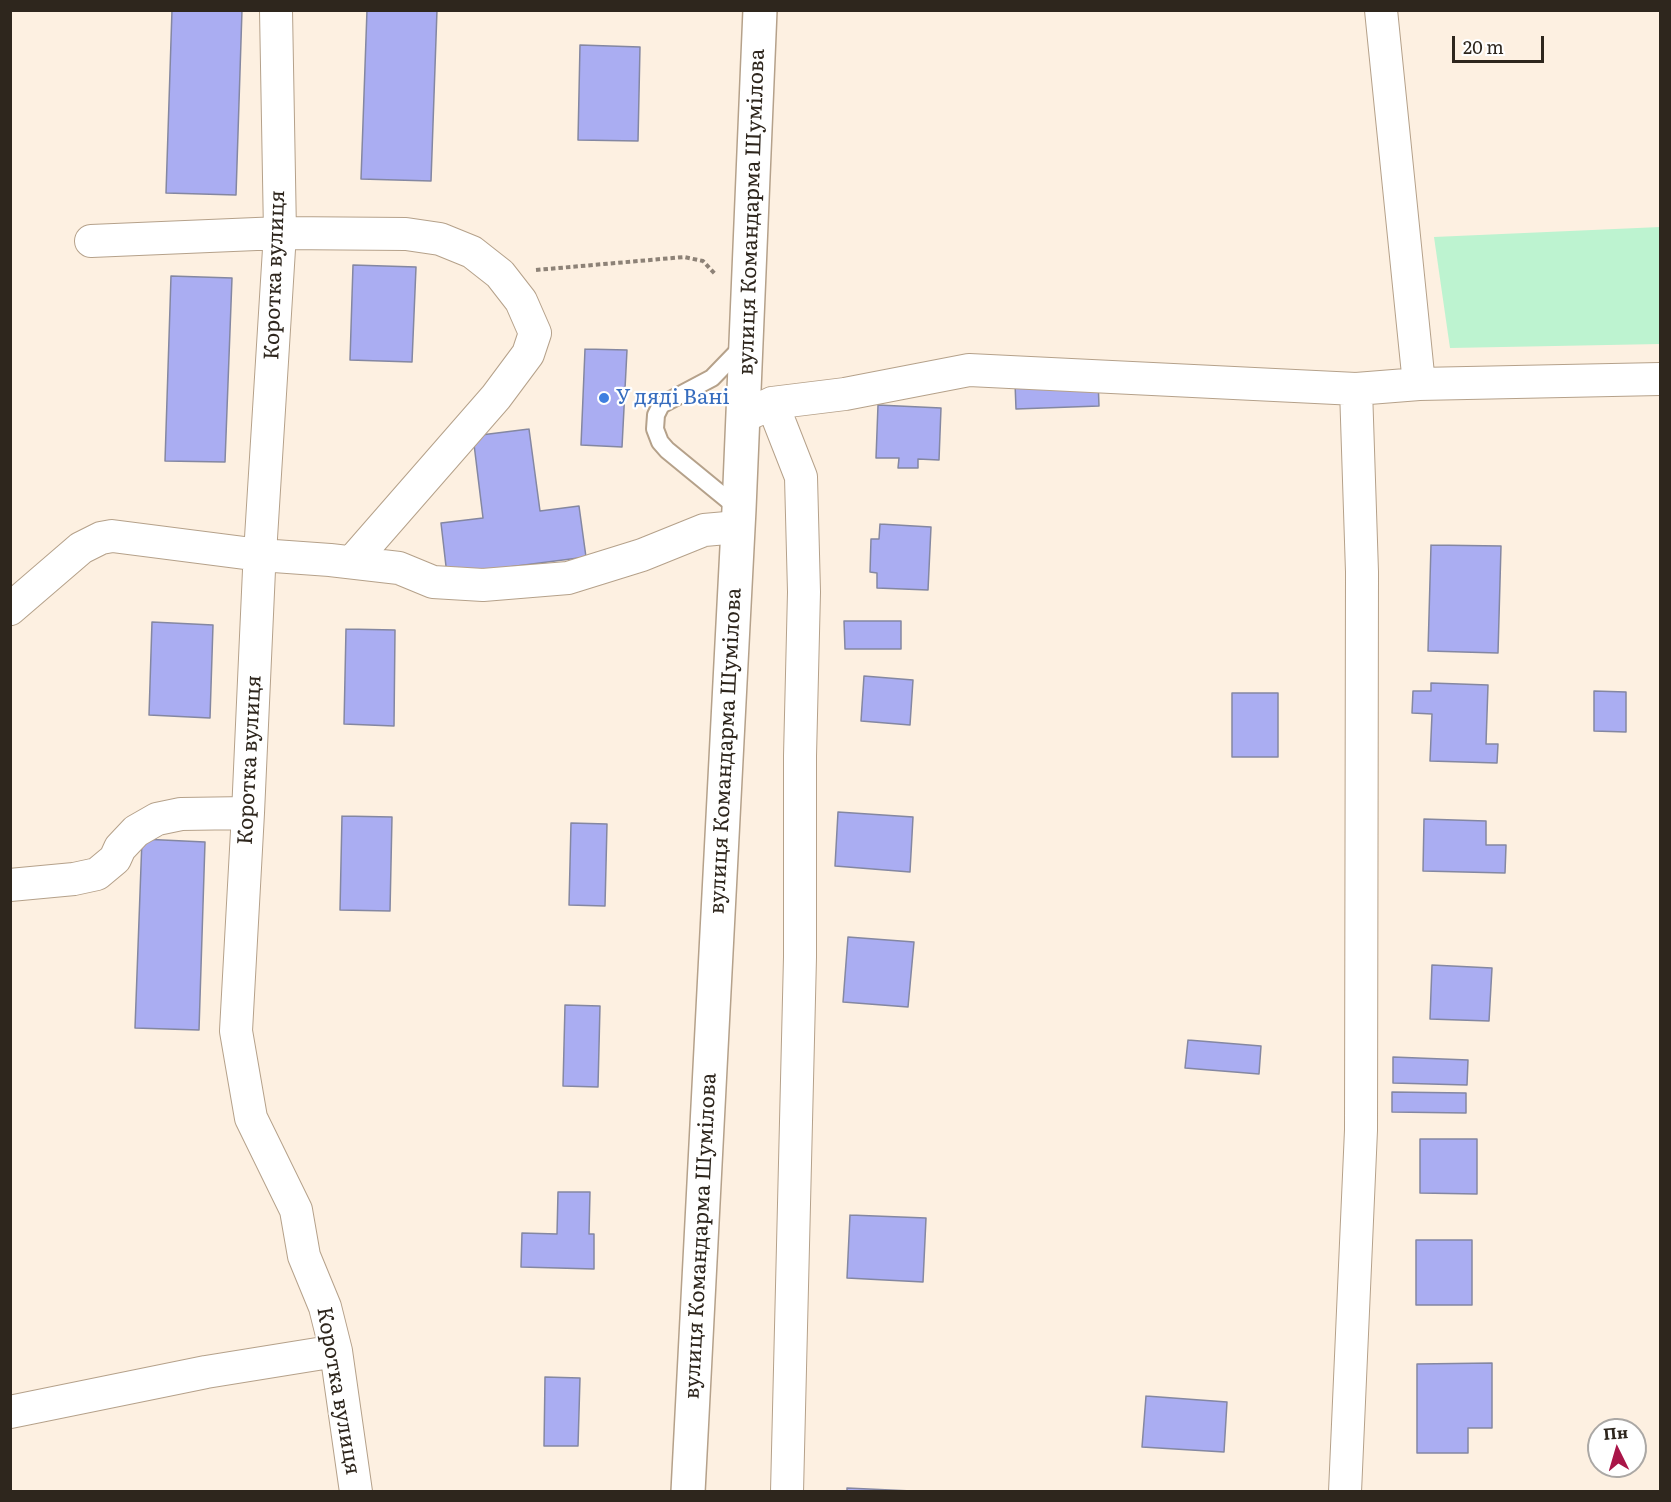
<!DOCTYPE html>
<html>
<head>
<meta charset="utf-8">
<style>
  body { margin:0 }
  #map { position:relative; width:1671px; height:1502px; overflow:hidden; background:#fdf0e1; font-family:Literata,serif }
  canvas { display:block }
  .frame { position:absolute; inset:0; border:12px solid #2e261d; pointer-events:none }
  .north { position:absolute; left:1587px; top:1418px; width:60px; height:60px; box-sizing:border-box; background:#fff; border:2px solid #aba8a5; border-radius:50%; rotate:355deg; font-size:16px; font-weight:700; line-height:24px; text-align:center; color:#2e261d }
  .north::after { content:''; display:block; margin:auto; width:21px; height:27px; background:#a91548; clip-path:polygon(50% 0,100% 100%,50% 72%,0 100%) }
  .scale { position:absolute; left:1452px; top:36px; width:92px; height:27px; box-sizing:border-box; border:3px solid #2e261d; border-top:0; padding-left:8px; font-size:18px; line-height:21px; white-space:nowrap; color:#2e261d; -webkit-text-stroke:4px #fff; paint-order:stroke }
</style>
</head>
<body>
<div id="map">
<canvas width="1671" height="1502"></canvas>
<div class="frame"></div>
<div class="north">Пн</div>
<div class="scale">20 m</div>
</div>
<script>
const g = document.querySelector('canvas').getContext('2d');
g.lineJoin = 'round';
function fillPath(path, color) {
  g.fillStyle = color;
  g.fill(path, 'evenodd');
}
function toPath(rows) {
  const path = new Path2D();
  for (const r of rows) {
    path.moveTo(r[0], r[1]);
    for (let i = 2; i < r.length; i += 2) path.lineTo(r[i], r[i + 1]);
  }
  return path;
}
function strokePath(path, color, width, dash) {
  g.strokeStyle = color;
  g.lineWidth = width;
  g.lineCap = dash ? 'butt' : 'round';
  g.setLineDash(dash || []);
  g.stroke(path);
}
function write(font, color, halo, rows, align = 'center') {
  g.font = font + ' Literata,serif';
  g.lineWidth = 4.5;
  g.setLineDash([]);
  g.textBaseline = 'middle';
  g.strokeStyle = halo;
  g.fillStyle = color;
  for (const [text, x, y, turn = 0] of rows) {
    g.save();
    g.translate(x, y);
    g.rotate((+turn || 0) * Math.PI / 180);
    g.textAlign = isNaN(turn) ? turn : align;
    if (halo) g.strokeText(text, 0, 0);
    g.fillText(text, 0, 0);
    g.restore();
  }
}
fillPath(toPath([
  [1660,227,1660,344,1450,348,1434,237]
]), '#bdf3d0');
const building = toPath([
  [172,10,242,10,236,195,166,193,172,10],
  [367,10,437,10,431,181,361,179,367,10],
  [580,45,640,47,638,141,578,140,580,45],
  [353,265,416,267,412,362,350,360,353,265],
  [171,276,232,278,225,462,165,461,171,276],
  [585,349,627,350,622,447,581,445,585,349],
  [1098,379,1099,406,1016,409,1015,383,1098,379],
  [878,405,941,408,939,460,918,459,918,468,898,468,899,458,876,458,878,405],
  [529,429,540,511,579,506,586,557,447,575,441,523,483,518,473,436,529,429],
  [880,524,931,527,928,590,877,588,877,573,870,572,871,539,879,539,880,524],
  [1431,545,1501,546,1498,653,1428,651,1431,545],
  [844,621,901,621,901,649,845,649,844,621],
  [152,622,213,625,210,718,149,715,152,622],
  [346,629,395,630,394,726,344,724,346,629],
  [864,676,913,680,910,725,861,721,864,676],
  [1431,683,1488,685,1486,744,1498,744,1497,763,1430,761,1432,714,1412,713,1413,691,1431,691,1431,683],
  [1594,691,1626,692,1626,732,1594,731,1594,691],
  [1232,693,1278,693,1278,757,1232,757,1232,693],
  [838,812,913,817,910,872,835,866,838,812],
  [342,816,392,817,390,911,340,910,342,816],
  [1424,819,1486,821,1486,845,1506,845,1505,873,1423,871,1424,819],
  [571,823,607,824,605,906,569,905,571,823],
  [142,839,205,842,199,1030,135,1028,142,839],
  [848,937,914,942,908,1007,843,1002,848,937],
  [1432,965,1492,968,1489,1021,1430,1019,1432,965],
  [565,1005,600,1006,598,1087,563,1086,565,1005],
  [1188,1040,1261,1046,1259,1074,1185,1068,1188,1040],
  [1393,1057,1468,1060,1467,1085,1393,1083,1393,1057],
  [1392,1092,1466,1093,1466,1113,1392,1112,1392,1092],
  [1420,1139,1477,1139,1477,1194,1420,1193,1420,1139],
  [558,1192,590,1192,589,1234,594,1234,594,1269,521,1267,522,1233,557,1234,558,1192],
  [850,1215,926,1218,923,1282,847,1278,850,1215],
  [1416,1240,1472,1240,1472,1305,1416,1305,1416,1240],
  [1492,1363,1492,1428,1468,1428,1468,1453,1417,1453,1417,1364,1492,1363],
  [545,1377,580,1378,578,1446,544,1446,545,1377],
  [1146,1396,1227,1402,1224,1452,1142,1447,1146,1396],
  [847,1488,934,1492,847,1492,847,1488]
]);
fillPath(building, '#aaadf2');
strokePath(building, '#8487a1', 1.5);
const lane = toPath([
  [739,509,667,450,660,442,655,429,656,415,661,405,712,378,743,346]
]);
const street = toPath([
  [276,10,280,233,259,570,248,813,236,1031,251,1118,296,1210,304,1256,325,1307,336,1351,356,1492],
  [1381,10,1419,384],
  [91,241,280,233,406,234,440,239,472,252,500,274,521,301,535,333,528,354,496,397,352,562],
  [772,403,801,477,804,592,800,756,800,957,787,1492],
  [753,412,772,403,845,394,969,370,1356,389,1419,384,1660,379],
  [10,609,81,548,101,538,112,536,260,555,330,560,399,568,433,582,483,585,568,578,642,555,704,530,738,527],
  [10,885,74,879,97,874,115,859,120,848,136,831,157,819,181,814,248,813],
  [10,1412,206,1372,336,1351],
  [1345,1492,1361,1130,1362,572,1356,389]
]);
const secondary = toPath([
  [688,1492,739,509,760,10]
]);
strokePath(lane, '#b5a18a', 20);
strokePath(street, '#b5a18a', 34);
strokePath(secondary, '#b5a18a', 36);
strokePath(toPath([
  [536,270,684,257,703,261,716,275]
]), '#8d8277', 4, [4.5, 3]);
strokePath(lane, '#fff', 16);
strokePath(street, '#fff', 32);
strokePath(secondary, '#fff', 33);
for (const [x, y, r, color] of [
  [604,398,6,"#3f7fe0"]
]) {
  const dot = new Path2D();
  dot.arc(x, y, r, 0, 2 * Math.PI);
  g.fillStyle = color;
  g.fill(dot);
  strokePath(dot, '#fff', 2);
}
write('21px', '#2e261d', '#fff', [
  ["вулиця Командарма Шумілова",752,212,-88],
  ["Коротка вулиця",275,275,-88],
  ["вулиця Командарма Шумілова",726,751,-87],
  ["Коротка вулиця",250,760,-87],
  ["вулиця Командарма Шумілова",701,1236,-87],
  ["Коротка вулиця",338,1391,80]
]);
write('21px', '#366cbe', '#fff', [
  ["У дяді Вані",616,398]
], 'left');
</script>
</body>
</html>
